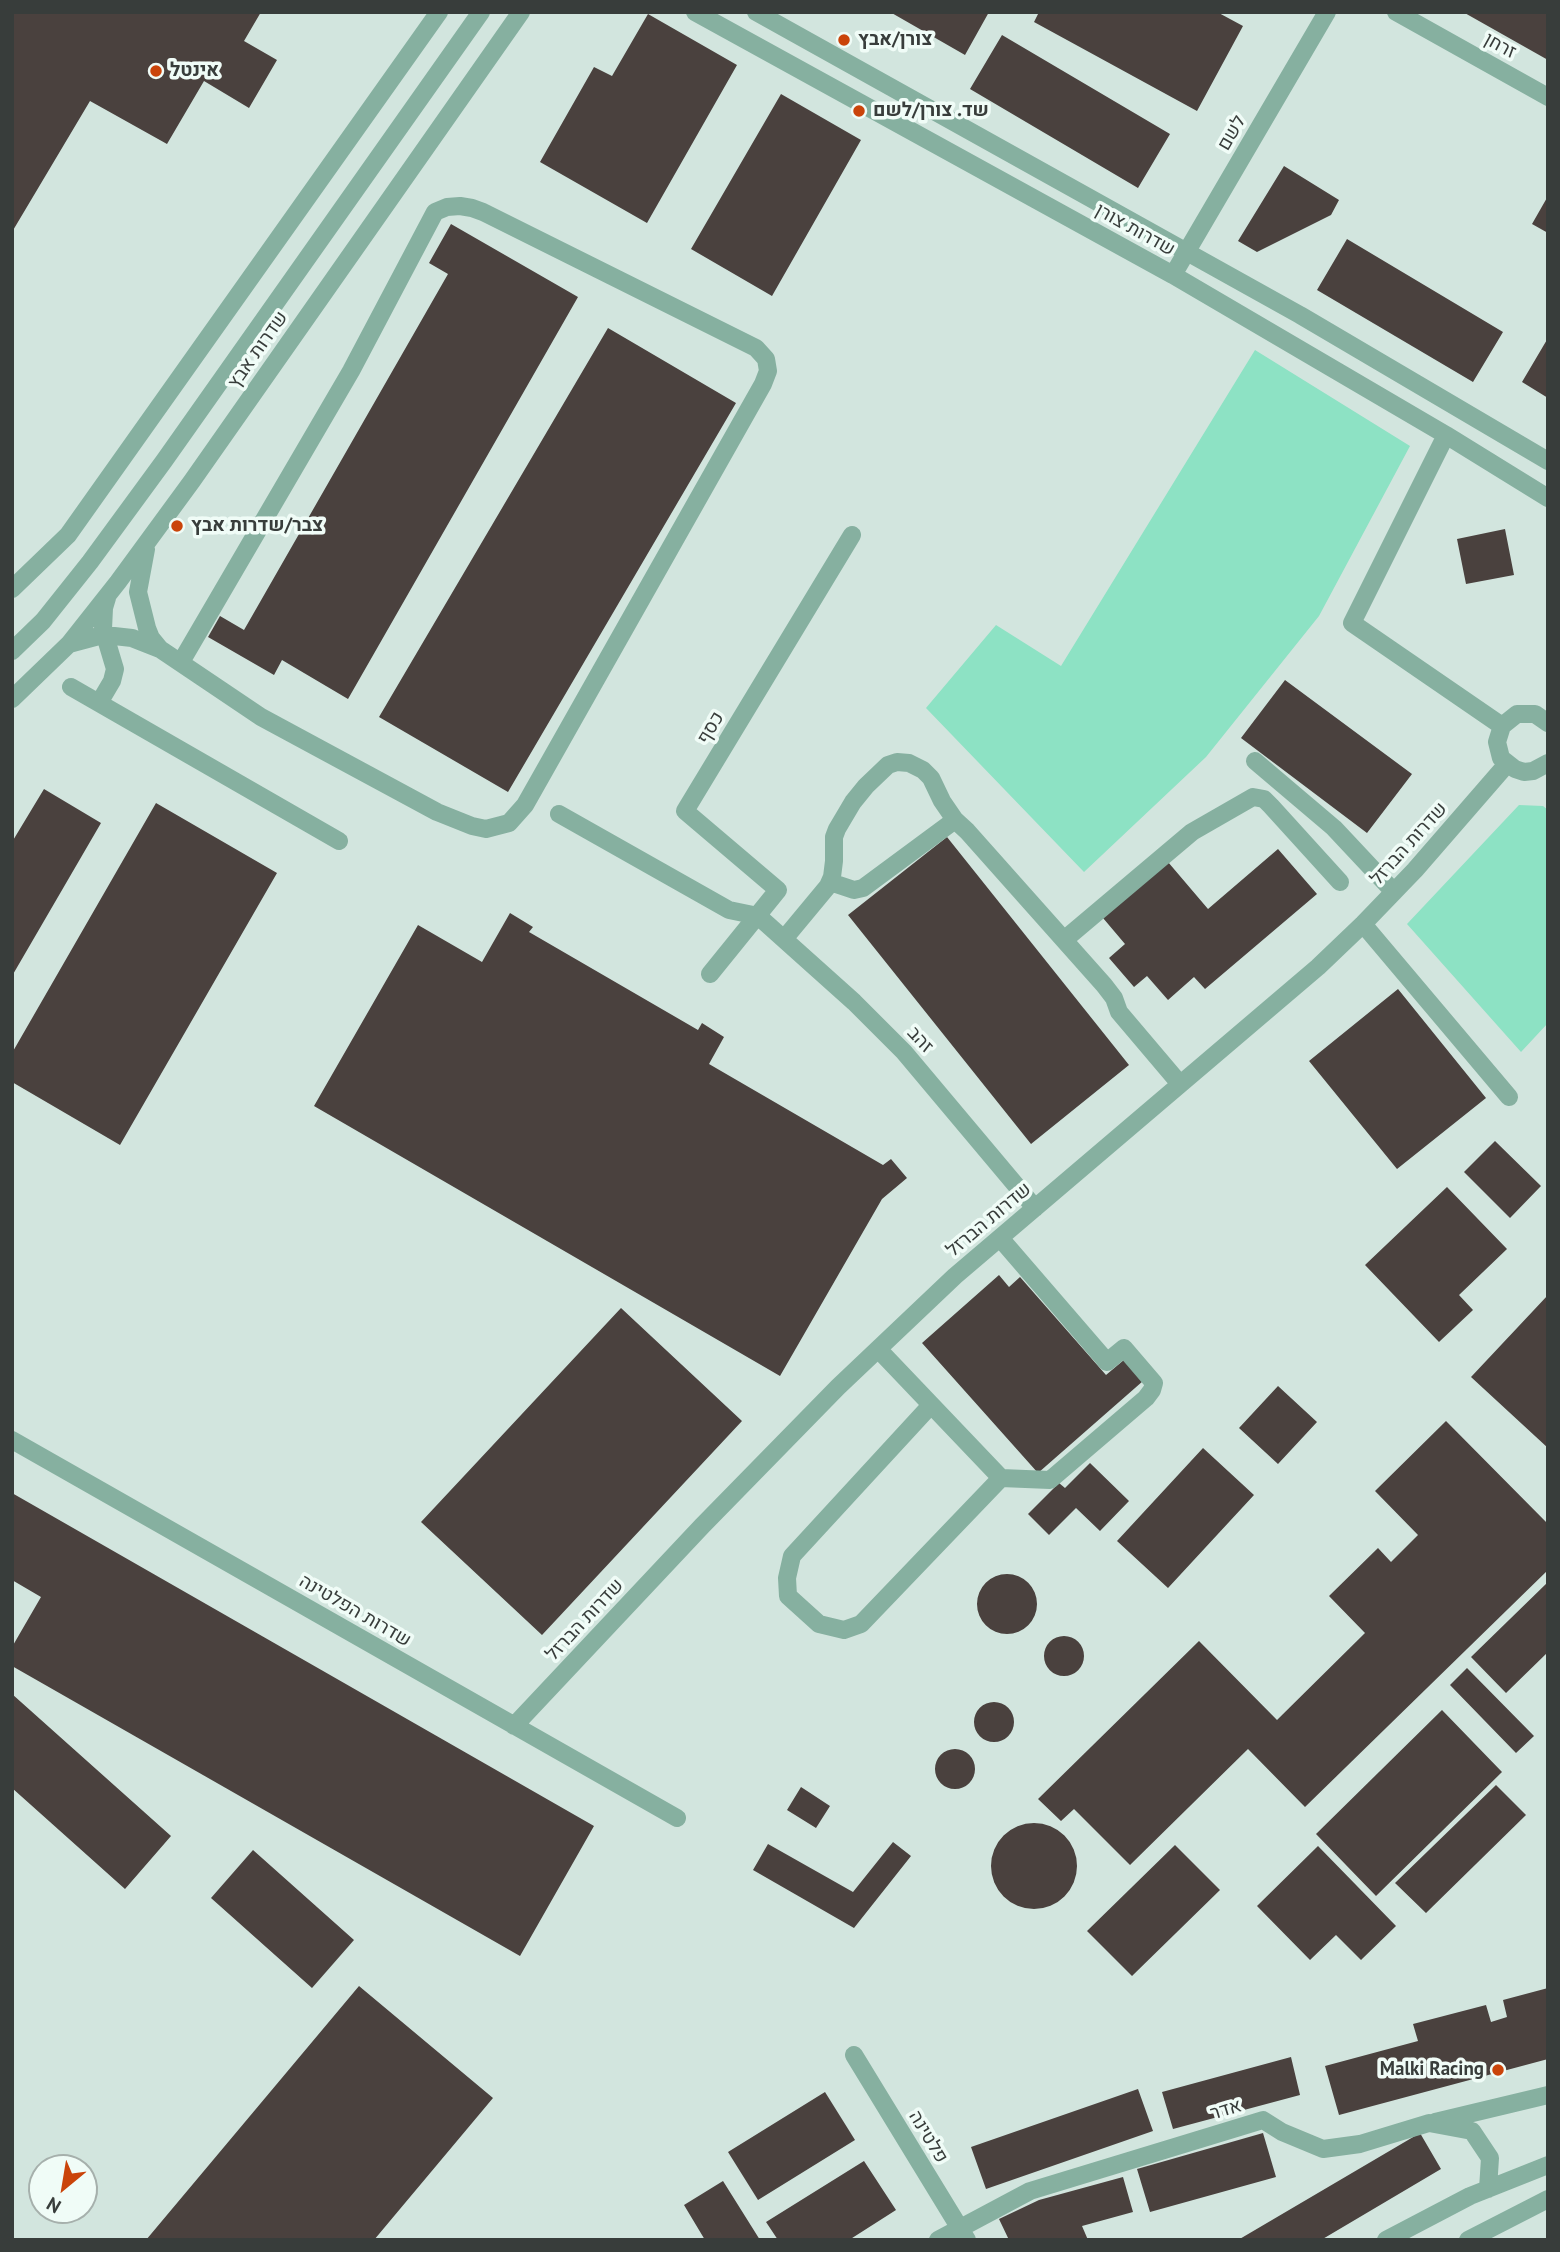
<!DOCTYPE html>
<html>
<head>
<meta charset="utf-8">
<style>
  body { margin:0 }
  #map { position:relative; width:1560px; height:2252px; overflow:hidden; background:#e3eeea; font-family:"PT Sans",sans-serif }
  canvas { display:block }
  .frame { position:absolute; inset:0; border:14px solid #383d3b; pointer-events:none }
  .north { position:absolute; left:28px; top:2154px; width:70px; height:70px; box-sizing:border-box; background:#f0fcf7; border:2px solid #a6b0ac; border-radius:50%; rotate:210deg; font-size:19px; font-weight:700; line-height:28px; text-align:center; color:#383d3b }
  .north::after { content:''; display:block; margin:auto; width:24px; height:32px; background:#ca440a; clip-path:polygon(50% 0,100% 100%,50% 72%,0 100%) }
</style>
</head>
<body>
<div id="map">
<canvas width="1560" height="2252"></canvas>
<div class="frame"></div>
<div class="north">N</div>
</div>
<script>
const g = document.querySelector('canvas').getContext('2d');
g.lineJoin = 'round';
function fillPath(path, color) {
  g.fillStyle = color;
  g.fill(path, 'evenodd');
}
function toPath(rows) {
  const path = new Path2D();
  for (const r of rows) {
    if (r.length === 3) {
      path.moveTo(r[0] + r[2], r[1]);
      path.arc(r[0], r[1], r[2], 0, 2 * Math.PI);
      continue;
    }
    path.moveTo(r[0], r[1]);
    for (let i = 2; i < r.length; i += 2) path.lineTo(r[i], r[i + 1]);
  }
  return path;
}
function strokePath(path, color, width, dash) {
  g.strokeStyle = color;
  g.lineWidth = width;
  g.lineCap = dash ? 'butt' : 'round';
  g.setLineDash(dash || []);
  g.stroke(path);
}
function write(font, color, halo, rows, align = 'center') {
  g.font = font + ' "PT Sans",Heebo,sans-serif';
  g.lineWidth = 7;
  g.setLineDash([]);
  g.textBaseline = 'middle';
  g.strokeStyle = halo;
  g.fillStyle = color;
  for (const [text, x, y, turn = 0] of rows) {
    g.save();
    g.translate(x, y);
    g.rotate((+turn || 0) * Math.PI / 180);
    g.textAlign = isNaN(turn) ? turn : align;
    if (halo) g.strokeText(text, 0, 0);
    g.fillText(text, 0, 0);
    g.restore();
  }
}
fillPath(toPath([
  [12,12,1548,12,1548,2240,12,2240],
  [42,2168,84,2168,84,2210,42,2210]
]), '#d2e5de');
fillPath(toPath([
  [1255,350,1410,446,1319,616,1206,757,1084,872,926,708,996,625,1061,666],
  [1519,805,1543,806,1548,810,1548,1023,1521,1052,1407,924]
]), '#8de2c4');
fillPath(toPath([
  [12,12,261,12,244,41,277,60,249,108,204,81,167,144,90,101,12,232],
  [890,12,989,12,965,55],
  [1039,12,1217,12,1243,26,1197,111,1034,22],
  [1463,12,1548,12,1548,60],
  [648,14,737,65,647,223,540,162,594,67,612,76],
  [1002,35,1170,134,1138,188,970,89],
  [781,94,861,140,772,296,691,249],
  [1284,166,1339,200,1331,215,1257,252,1238,241],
  [1548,196,1548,233,1532,224],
  [451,224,578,297,348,699,282,660,274,675,208,637,220,616,244,630,448,274,429,263],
  [1347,239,1503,332,1473,382,1317,290],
  [608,328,736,403,508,792,379,717],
  [1548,338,1548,398,1522,382],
  [1505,529,1514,575,1466,584,1457,539],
  [1285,680,1412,774,1367,833,1241,738],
  [44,789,101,823,12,976,12,842],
  [156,803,277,873,120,1145,12,1082,12,1053],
  [947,837,1129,1065,1031,1144,848,915],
  [1278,849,1317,894,1205,989,1194,977,1168,1000,1147,976,1134,987,1109,958,1125,944,1103,918,1168,862,1208,909],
  [510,913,533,927,529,932,698,1030,702,1023,724,1037,709,1064,883,1165,891,1159,907,1178,882,1199,780,1376,314,1106,418,925,482,962],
  [1398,989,1486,1098,1397,1169,1309,1061],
  [1495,1141,1541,1186,1510,1218,1464,1172],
  [1447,1187,1507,1249,1459,1295,1473,1310,1439,1342,1365,1265],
  [999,1275,1009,1287,1020,1277,1106,1375,1125,1359,1143,1381,1038,1473,922,1343],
  [1548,1295,1548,1448,1471,1377],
  [621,1308,742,1421,542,1635,421,1522],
  [1278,1386,1317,1422,1278,1464,1239,1428],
  [1446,1421,1548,1524,1548,1570,1305,1807,1248,1749,1130,1865,1074,1809,1061,1821,1038,1799,1199,1641,1277,1720,1365,1633,1329,1596,1378,1548,1391,1562,1418,1535,1375,1491],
  [1203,1448,1254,1495,1168,1588,1117,1541],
  [1090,1463,1129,1501,1100,1531,1076,1508,1049,1535,1028,1514,1059,1483,1065,1488],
  [12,1493,594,1826,520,1956,12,1666,12,1647,41,1597,12,1580],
  [1007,1604,30],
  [1548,1582,1548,1652,1506,1693,1471,1657],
  [1064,1656,20],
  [1467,1668,1534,1736,1516,1753,1450,1685],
  [12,1694,171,1836,125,1889,12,1788],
  [994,1722,20],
  [1442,1710,1502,1772,1376,1896,1316,1834],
  [955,1769,20],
  [1496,1785,1526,1815,1426,1913,1395,1883],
  [801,1787,830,1806,816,1828,787,1810],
  [1034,1866,43],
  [893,1842,911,1856,854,1928,753,1870,768,1844,853,1892],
  [1175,1845,1220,1890,1132,1976,1087,1931],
  [1318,1846,1396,1926,1361,1960,1336,1935,1310,1960,1257,1906],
  [253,1850,354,1940,312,1988,211,1898],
  [359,1986,493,2098,374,2240,146,2240],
  [1548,1988,1548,2059,1339,2115,1325,2066,1418,2041,1413,2024,1486,2005,1491,2022,1507,2017,1503,2000],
  [1291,2057,1300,2095,1173,2129,1162,2092],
  [1138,2089,1153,2131,986,2189,971,2147],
  [825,2092,855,2140,758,2200,728,2152],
  [1263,2133,1276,2177,1150,2212,1137,2169],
  [1420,2133,1441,2169,1321,2240,1238,2240],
  [864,2161,896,2210,849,2240,778,2240,766,2222],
  [1123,2177,1133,2212,1082,2226,1088,2240,1009,2240,999,2219,1039,2200],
  [723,2181,760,2240,705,2240,684,2205]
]), '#4a413e');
strokePath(toPath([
  [695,12,1173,275,1446,435,1548,498],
  [756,12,1300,315,1548,461],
  [1396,12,1548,97],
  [1173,275,1327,12],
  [1446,435,1352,623,1502,726],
  [12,589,68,535,439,12],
  [69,644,99,636,114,636,132,638,160,649,151,638,147,628,138,592,146,549],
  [160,649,261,717,437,812,472,826,486,829,509,823,525,805,763,384,768,371,766,359,756,348,483,212,472,208,460,206,447,207,435,212,351,371,181,662],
  [12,651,43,621,90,562,164,461,481,12],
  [71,687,339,841],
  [12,699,69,644,118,582,192,481,521,12],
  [99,703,112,681,115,669,103,629,104,608,107,598],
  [1548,723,1535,714,1517,714,1502,726,1497,742,1501,758,1515,769,1524,772,1533,771,1548,763],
  [1255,761,1334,828,1394,892],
  [559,814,729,910,758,916,854,1002,904,1052,1035,1208],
  [830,882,854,890,863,888,955,820],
  [1363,924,1509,1097],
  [784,939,828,886,832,877,834,861,834,837,837,829,853,802,866,786,888,765,897,762,909,763,923,770,931,778,942,801,955,820,967,831,1104,985,1114,998,1119,1012,1180,1084],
  [1064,940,1192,832,1253,797,1264,799,1271,806,1340,882],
  [710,974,778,890,685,811,852,535],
  [1000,1238,1107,1362,1124,1348,1154,1383,1152,1390,1146,1398,1050,1480,1001,1478],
  [878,1349,1001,1478,861,1624,844,1630,819,1624,788,1596,787,1578,792,1556,931,1405],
  [12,1440,677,1818],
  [514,1726,702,1526,838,1387,955,1276,1318,967,1363,924,1415,870,1507,764],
  [854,2055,967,2240],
  [1435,2122,1548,2095],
  [938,2240,1030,2191,1263,2120,1282,2132,1323,2149,1360,2144,1429,2123,1472,2131,1490,2158,1488,2189],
  [1386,2240,1470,2196,1548,2165],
  [1468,2240,1548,2199]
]), '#86b0a0', 18);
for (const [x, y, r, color] of [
  [844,40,7,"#ca440a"],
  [156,71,7,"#ca440a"],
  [859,111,7,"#ca440a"],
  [177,526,7,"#ca440a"],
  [1498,2070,7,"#ca440a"]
]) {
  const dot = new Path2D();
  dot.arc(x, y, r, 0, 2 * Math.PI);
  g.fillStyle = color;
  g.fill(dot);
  strokePath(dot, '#f0fcf7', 2.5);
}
write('bold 19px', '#383d3b', '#f0fcf7', [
  ["צורן/אבץ",858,40],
  ["אינטל",170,71],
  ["שד. צורן/לשם",873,111],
  ["צבר/שדרות אבץ",191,526],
  ["Malki Racing",1484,2070,"right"]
], 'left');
write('19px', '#383d3b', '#f0fcf7', [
  ["זרחן",1500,46,29],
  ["לשם",1232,133,-60],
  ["שדרות צורן",1135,230,29],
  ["שדרות אבץ",258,350,-55],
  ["כסף",711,728,-59],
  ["שדרות הברזל",1409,844,-48],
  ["זהב",920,1040,47],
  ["שדרות הברזל",989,1220,-40],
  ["שדרות הפלטינה",355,1611,30],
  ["שדרות הברזל",585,1620,-47],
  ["אדר",1226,2110,-17],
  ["פלטינה",928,2137,59]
]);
</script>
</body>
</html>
